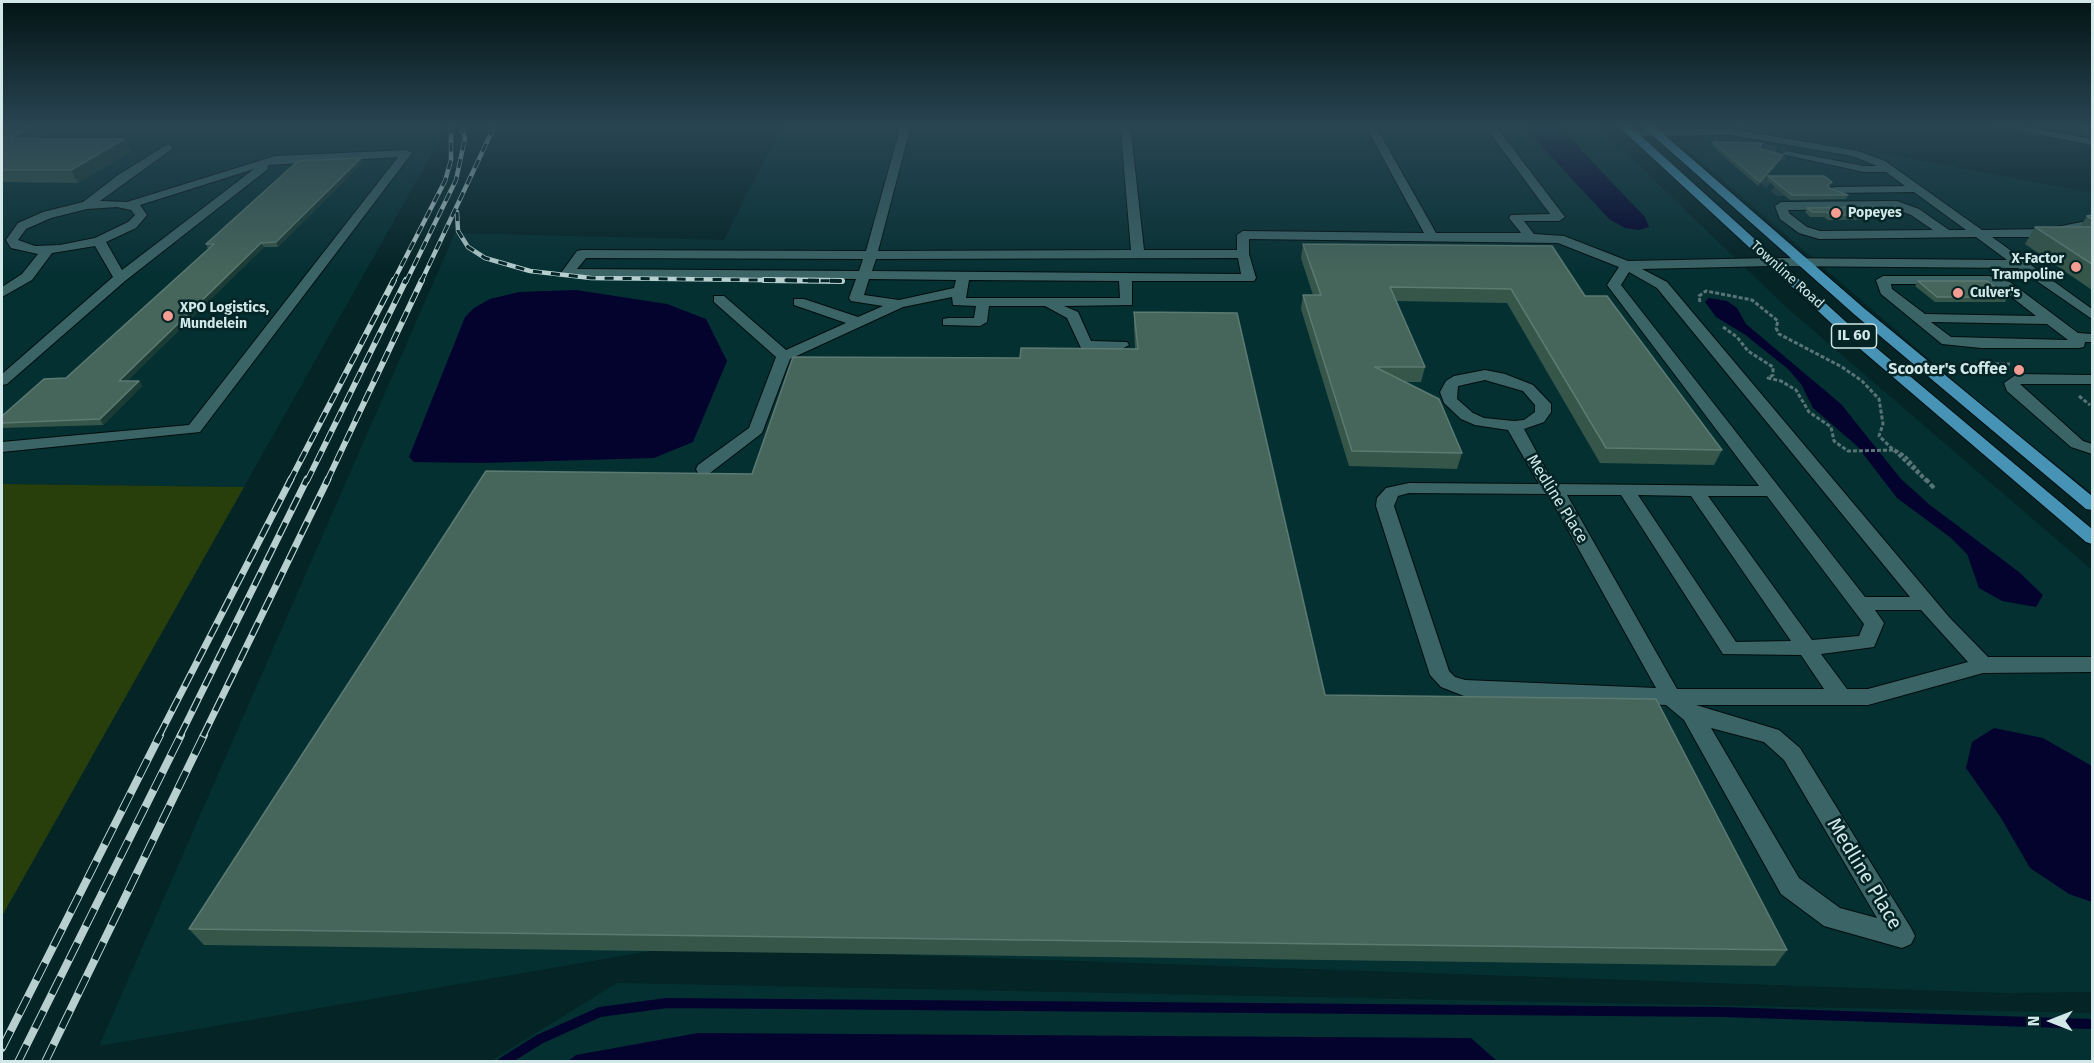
<!DOCTYPE html>
<html>
<head>
<meta charset="utf-8">
<style>
  body { margin:0 }
  #map { position:relative; width:2094px; height:1063px; overflow:hidden; background:#042426; font-family:"Fira Sans",sans-serif }
  canvas { display:block }
  .frame { position:absolute; inset:0; border:3px solid #d1e7e8; pointer-events:none }
  .north { position:absolute; left:2022px; top:991px; width:60px; height:60px; -webkit-text-stroke:4px #042426; paint-order:stroke; rotate:270deg; font-size:16px; font-weight:700; line-height:24px; text-align:center; color:#d1e7e8 }
  .north::after { content:''; display:block; margin:auto; width:21px; height:27px; background:#d1e7e8; clip-path:polygon(50% 0,100% 100%,50% 72%,0 100%) }
</style>
</head>
<body>
<div id="map">
<canvas width="2094" height="1063"></canvas>
<div class="frame"></div>
<div class="north">N</div>
</div>
<script>
const g = document.querySelector('canvas').getContext('2d');
g.lineJoin = 'round';
function fillPath(path, color) {
  g.fillStyle = color;
  g.fill(path, 'evenodd');
}
function toPath(rows) {
  const path = new Path2D();
  for (const r of rows) {
    path.moveTo(r[0], r[1]);
    for (let i = 2; i < r.length; i += 2) path.lineTo(r[i], r[i + 1]);
  }
  return path;
}
function strokePath(path, color, width, dash) {
  g.strokeStyle = color;
  g.lineWidth = width;
  g.lineCap = dash ? 'butt' : 'round';
  g.setLineDash(dash || []);
  g.stroke(path);
}
function write(font, color, halo, rows, align = 'center') {
  g.font = font + ' "Fira Sans",sans-serif';
  g.lineWidth = 5;
  g.setLineDash([]);
  g.textBaseline = 'middle';
  g.strokeStyle = halo;
  g.fillStyle = color;
  for (const [text, x, y, turn = 0] of rows) {
    g.save();
    g.translate(x, y);
    g.rotate((+turn || 0) * Math.PI / 180);
    g.textAlign = isNaN(turn) ? turn : align;
    if (halo) g.strokeText(text, 0, 0);
    g.fillText(text, 0, 0);
    g.restore();
  }
}
fillPath(toPath([
  [2,125,443,125,444,132,244,487,2,484],
  [782,125,1597,125,1785,306,2092,570,2092,992,2006,993,674,947,99,1046,455,233,724,240],
  [1976,125,2092,125,2092,146],
  [1739,126,2092,193,2092,493,1989,411,1681,144],
  [617,983,2092,1013,2092,1062,489,1062]
]), '#053032');
fillPath(toPath([
  [2,484,244,487,2,916]
]), '#283f0c');
fillPath(toPath([
  [1522,125,1557,125,1645,217,1649,227,1639,230,1625,228,1609,219],
  [576,290,667,304,706,319,727,361,693,442,654,458,481,463,414,462,409,457,465,317,474,308,490,299,519,292],
  [1709,298,1727,301,1737,308,1746,324,1841,404,1901,479,1930,505,2019,572,2043,595,2036,607,2002,601,1979,588,1967,554,1951,538,1897,498,1857,446,1813,408,1801,384,1788,369,1744,334,1716,317,1705,302],
  [1994,728,2043,738,2092,766,2092,902,2069,894,2030,868,2001,818,1966,768,1972,742],
  [698,1033,1471,1038,1497,1061,568,1061,576,1055]
]), '#04032e');
strokePath(toPath([
  [503,1062,540,1039,600,1012,667,1003,1722,1012,2092,1024]
]), '#04032e', 10);
strokePath(toPath([
  [1746,148,1786,154],
  [1746,165,1779,190,1800,190]
]), '#234143', 12, [12, 6]);
const minor = toPath([
  [901,125,911,125,878,251,1131,250,1121,133,1115,125,1126,125,1131,133,1144,250,1237,250,1237,235,1243,231,1424,233,1365,125,1375,125,1436,233,1521,233,1509,218,1511,215,1550,214,1484,125,1495,125,1565,217,1559,221,1524,221,1534,234,1564,236,1628,261,1772,258,2007,260,1976,237,1819,239,1799,233,1780,219,1775,206,1781,202,1897,201,1919,209,1949,230,1966,230,1914,192,1834,193,1828,190,1834,187,1905,186,1886,172,1864,172,1781,154,1786,151,1864,166,1877,166,1852,156,1731,135,1627,136,1627,132,1631,131,1731,129,1858,151,1885,161,1982,230,2046,229,2092,220,2092,228,2046,237,1992,237,2092,309,2092,319,2018,268,1772,266,1642,269,1667,282,1949,617,1988,657,2092,657,2092,672,1983,673,1868,705,1696,705,1779,730,1800,748,1911,928,1915,936,1911,944,1902,948,1824,926,1781,894,1684,720,1666,705,1464,696,1441,687,1430,675,1376,506,1377,498,1386,488,1409,483,1539,484,1508,430,1475,425,1461,419,1444,403,1440,392,1446,381,1454,376,1485,370,1505,374,1533,385,1551,404,1551,412,1544,422,1524,429,1549,475,1557,484,1759,486,1607,285,1619,267,1558,243,1249,239,1249,254,1256,278,1254,281,1132,281,1132,305,1064,306,1078,312,1091,341,1127,342,1129,345,1122,349,1081,348,1067,318,1045,306,989,306,987,322,980,326,943,325,943,319,948,318,974,318,976,306,953,305,952,297,903,307,790,359,762,433,710,473,698,473,696,469,698,465,749,428,776,357,714,302,714,296,724,296,786,350,846,323,794,305,794,299,804,299,858,317,883,306,851,301,849,298,856,279,568,277,561,273,577,251,582,250,866,251,901,125],
  [1896,209,1911,215,1933,230,1820,231,1807,227,1790,214,1788,210,1896,209],
  [586,258,863,259,859,271,577,269,586,258],
  [1238,258,1241,274,872,271,876,259,1238,258],
  [1629,272,1657,288,1910,597,1865,597,1621,285,1629,272],
  [869,279,956,280,954,288,899,300,864,295,869,279],
  [969,280,1119,281,1120,298,966,298,969,280],
  [1485,380,1523,391,1535,405,1535,412,1524,420,1514,421,1484,418,1473,413,1457,399,1458,386,1485,380],
  [1409,493,1548,494,1656,688,1465,680,1455,677,1449,671,1394,506,1398,496,1409,493],
  [1567,495,1621,495,1723,654,1801,655,1824,689,1677,689,1567,495],
  [1638,495,1691,496,1791,641,1736,642,1638,495],
  [1708,496,1767,496,1864,624,1859,636,1812,640,1708,496],
  [1875,610,1921,610,1968,662,1868,689,1847,689,1821,654,1874,647,1884,623,1875,610],
  [1711,728,1764,742,1784,760,1877,918,1840,908,1799,878,1711,728],
  [1990,125,2015,125,2092,139,2092,145,1990,125],
  [168,144,173,147,172,149,100,201,127,202,275,156,407,150,412,153,200,432,2,452,2,442,189,425,398,157,268,165,268,169,125,281,7,384,2,385,2,374,113,277,95,246,52,253,32,280,2,297,2,287,22,274,38,254,11,248,6,240,18,223,43,212,83,202,118,175,168,144],
  [254,169,122,270,106,242,136,228,147,215,140,205,254,169],
  [117,207,131,210,135,215,128,222,95,238,60,245,35,246,18,240,26,229,51,218,87,209,117,207],
  [1883,276,1989,276,2010,282,2078,333,2092,334,2092,342,2085,342,2084,347,2079,348,1981,348,1942,344,1881,294,1876,280,1883,276],
  [1891,284,1988,284,2000,288,2036,316,1925,314,1892,289,1891,284],
  [1931,322,2047,324,2068,340,1951,337,1931,322],
  [2017,374,2092,375,2092,384,2020,384,2083,441,2092,444,2092,454,2071,447,2007,391,2004,383,2017,374]
]);
const major = toPath([
  [1617,125,1629,125,1855,330,2092,529,2092,544,2086,542,1845,336,1617,125],
  [1641,125,1653,125,1865,309,2092,496,2092,510,2086,509,1855,315,1641,125]
]);
strokePath(minor, '#000c0d', 2);
strokePath(major, '#000c0d', 2);
strokePath(toPath([
  [1700,302,1699,296,1706,291,1752,300,1778,321,1776,328,1779,334,1842,367,1862,381,1879,399,1883,424,1879,436,1926,481],
  [1723,327,1737,337,1748,351,1773,367,1773,375,1768,378,1781,381,1796,390,1809,412,1831,427,1834,441,1848,451,1895,450,1905,456,1927,481],
  [1995,364,2010,364],
  [2079,396,2090,405]
]), '#597476', 3, [4, 2]);
strokePath(toPath([
  [1925,479,1934,488],
  [1926,479,1934,488]
]), '#597476', 4, [4.5, 3]);
fillPath(minor, '#3b6466');
fillPath(major, '#4693b5');
const railFar3 = toPath([
  [457,212,458,231,468,247,485,258,530,271,591,278,842,281],
  [393,282,445,181,451,160,451,125],
  [406,282,456,180,465,138,461,125],
  [421,282,495,125]
]);
const railFar2 = toPath([
  [764,280,842,281],
  [290,481,394,280],
  [307,481,406,280],
  [327,481,422,280]
]);
const railFar1 = toPath([
  [159,736,291,479],
  [180,736,307,479],
  [203,736,328,479]
]);
const rail = toPath([
  [2,1048,160,735],
  [18,1062,181,735],
  [45,1062,204,735]
]);
strokePath(railFar3, '#b8cfd0', 4.5);
strokePath(railFar2, '#b8cfd0', 6);
strokePath(railFar1, '#b8cfd0', 7);
strokePath(rail, '#b8cfd0', 8);
strokePath(railFar3, '#042426', 3, [9]);
strokePath(railFar2, '#042426', 4, [11]);
strokePath(railFar1, '#042426', 4.5, [14]);
strokePath(rail, '#042426', 6, [19]);
fillPath(toPath([
  [2,125,62,125,38,139,124,139,131,151,78,183,2,182],
  [2030,125,2092,125,2092,137,2071,128,2040,127],
  [1713,142,1761,149,1783,155,1781,160,1758,186,1712,146],
  [361,158,363,162,278,247,264,247,127,381,139,381,142,386,103,425,2,428,2,416,66,378,208,249,206,244],
  [1768,176,1830,186,1829,187,1848,195,1846,199,1790,200,1767,180],
  [1807,208,1873,215,1870,220,1828,220,1824,217,1810,217,1805,212],
  [2092,215,2092,290,2025,244,2035,227,2080,227,2087,216],
  [1303,244,1585,296,1722,450,1714,465,1600,463,1507,303,1396,301,1425,367,1421,382,1405,382,1462,453,1457,469,1349,466,1301,309,1303,295,1313,295,1301,258],
  [1918,281,2008,297,2005,302,1935,302,1915,286],
  [1134,312,1325,695,1787,950,1775,966,204,945,189,929,752,474,1020,358,1135,349,1134,326]
]), '#36564a');
fillPath(toPath([
  [34,125,62,125,17,151,10,139],
  [124,139,131,151,78,183,71,170],
  [1783,155,1781,160,1758,186,1760,182],
  [361,158,363,162,278,247,276,242],
  [261,243,264,247,122,386,119,381],
  [139,381,142,386,103,425,100,419]
]), '#1b3b34');
const building = toPath([
  [2,125,34,125,10,139,124,139,71,170,2,170,2,125],
  [2077,125,2092,125,2092,132,2077,125],
  [1713,142,1763,143,1760,146,1761,149,1783,155,1760,182,1713,142],
  [361,158,276,242,261,243,119,381,139,381,100,419,2,423,2,416,44,379,66,378,214,244,206,244,298,161,361,158],
  [1768,176,1824,176,1832,182,1828,185,1829,188,1848,195,1792,195,1768,176],
  [1863,207,1873,215,1830,215,1827,212,1812,212,1807,208,1863,207],
  [2092,215,2092,219,2087,216,2092,215],
  [2035,227,2092,227,2092,264,2035,227],
  [1303,244,1552,246,1585,296,1607,296,1722,450,1606,448,1511,289,1390,287,1425,367,1375,367,1439,399,1462,453,1352,451,1303,295,1321,295,1303,244],
  [1918,281,1987,281,2008,297,1937,297,1918,281],
  [1134,312,1237,313,1325,695,1656,699,1787,950,189,929,486,471,752,474,793,357,1020,358,1021,348,1138,349,1134,312]
]);
fillPath(building, '#46665b');
strokePath(building, '#5c7a71', 1.5);
const sky = g.createLinearGradient(0, 0, 0, 274);
sky.addColorStop(0, '#021415');
sky.addColorStop(0.46, '#294552');
sky.addColorStop(1, '#29455200');
g.fillStyle = sky;
g.fillRect(0, 0, 2094, 274);
for (const [x, y, r, color] of [
  [1836,213,6,"#f59c93"],
  [2076,267,6,"#f59c93"],
  [1958,293,6,"#f59c93"],
  [168,316,6,"#f59c93"],
  [2019,370,6,"#f59c93"]
]) {
  const dot = new Path2D();
  dot.arc(x, y, r, 0, 2 * Math.PI);
  g.fillStyle = color;
  g.fill(dot);
  strokePath(dot, '#042426', 2);
}
write('bold 14px', '#d1e7e8', '#042426', [
  ["Popeyes",1848,213],
  ["X-Factor",2064,259,"right"],
  ["Trampoline",2064,275,"right"],
  ["Culver's",1970,293],
  ["XPO Logistics,",180,308],
  ["Mundelein",180,324]
], 'left');
write('14px', '#d1e7e8', '#042426', [
  ["Townline Road",1787,275,42]
]);
for (const [x, y, w] of [
  [1854,336,45]
]) {
  const box = new Path2D();
  box.roundRect(x - w / 2, y - 12, w, 24, 4.5);
  g.fillStyle = '#042426';
  g.fill(box);
  strokePath(box, '#d1e7e8', 1.5);
}
write('bold 15px', '#d1e7e8', null, [
  ["IL 60",1854,336]
]);
write('bold 16px', '#d1e7e8', '#042426', [
  ["Scooter's Coffee",2007,370]
], 'right');
write('16px', '#d1e7e8', '#042426', [
  ["Medline Place",1557,499,58]
]);
write('20px', '#d1e7e8', '#042426', [
  ["Medline Place",1864,874,59]
]);
</script>
</body>
</html>
